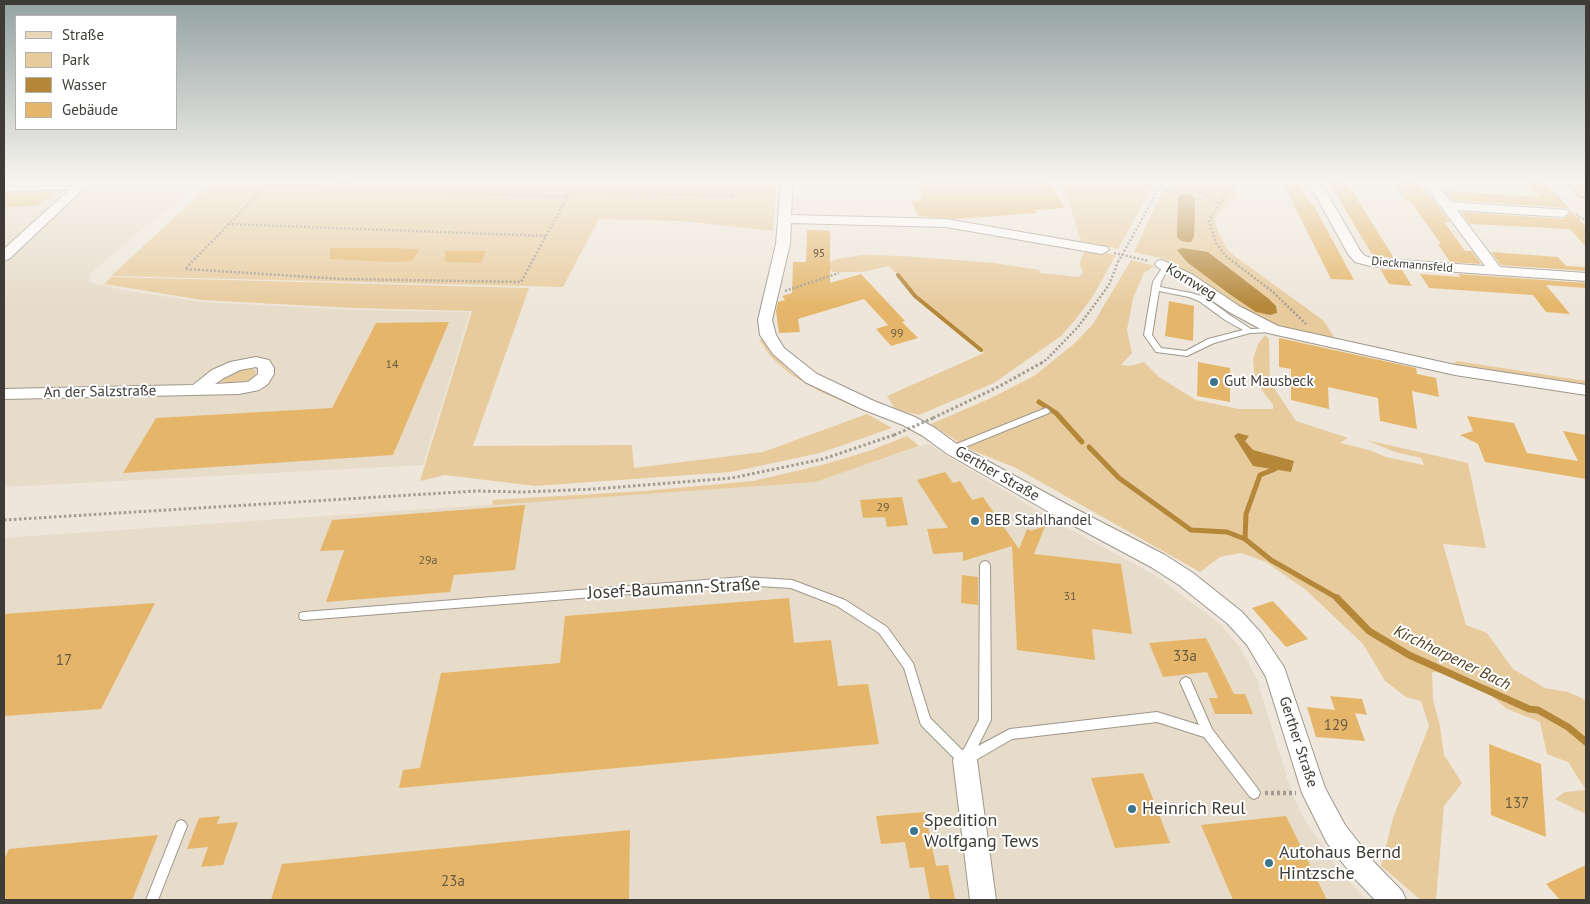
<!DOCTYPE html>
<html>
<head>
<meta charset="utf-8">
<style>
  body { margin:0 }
  #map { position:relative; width:1590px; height:904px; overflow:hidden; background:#eee6da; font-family:"PT Sans",sans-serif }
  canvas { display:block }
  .frame { position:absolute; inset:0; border:5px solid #3f3c37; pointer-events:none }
  .legend { position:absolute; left:15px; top:15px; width:162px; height:115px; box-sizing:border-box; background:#fff; border:1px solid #b2b1af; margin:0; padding:6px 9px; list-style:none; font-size:15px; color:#3f3c37 }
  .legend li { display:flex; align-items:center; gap:10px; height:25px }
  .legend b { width:25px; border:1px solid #b2b1af }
</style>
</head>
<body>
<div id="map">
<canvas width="1590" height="904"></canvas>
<div class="frame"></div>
<ul class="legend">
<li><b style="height:6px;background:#e8d8b7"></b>Straße</li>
<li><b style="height:14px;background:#e8cb9d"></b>Park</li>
<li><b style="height:14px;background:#b48739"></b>Wasser</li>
<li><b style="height:14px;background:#e5b66a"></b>Gebäude</li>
</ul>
</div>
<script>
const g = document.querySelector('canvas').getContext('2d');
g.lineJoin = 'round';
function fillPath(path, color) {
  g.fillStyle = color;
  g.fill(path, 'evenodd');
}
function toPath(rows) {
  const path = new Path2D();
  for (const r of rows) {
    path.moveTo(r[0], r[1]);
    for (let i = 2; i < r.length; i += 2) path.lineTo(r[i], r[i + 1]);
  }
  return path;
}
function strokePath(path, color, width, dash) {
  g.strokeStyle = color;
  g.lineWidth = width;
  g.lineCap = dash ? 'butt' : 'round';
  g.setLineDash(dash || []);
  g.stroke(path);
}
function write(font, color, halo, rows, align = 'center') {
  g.font = font + ' "PT Sans",sans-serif';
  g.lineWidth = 4;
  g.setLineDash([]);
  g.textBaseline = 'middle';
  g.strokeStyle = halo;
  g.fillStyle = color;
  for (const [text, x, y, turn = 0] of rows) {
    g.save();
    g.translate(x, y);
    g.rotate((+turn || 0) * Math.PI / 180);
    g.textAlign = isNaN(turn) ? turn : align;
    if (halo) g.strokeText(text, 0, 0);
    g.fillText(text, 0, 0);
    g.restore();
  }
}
fillPath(toPath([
  [4,181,199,181,91,273,89,282,124,290,201,302,351,310,470,312,423,465,4,487],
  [928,444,1051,519,1158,577,1220,624,1239,646,1257,679,1291,791,1304,819,1342,873,1366,900,4,900,4,538,689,491,818,480]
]), '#e7dbc9');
fillPath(toPath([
  [214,181,777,181,773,231,682,221,599,219,563,287,111,276],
  [1059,181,1155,181,1118,249,1081,241,1070,206],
  [1169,181,1233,181,1235,195,1214,219,1220,236,1229,252,1324,321,1334,337,1340,340,1452,364,1457,361,1586,381,1586,388,1453,367,1277,328,1211,290,1165,259,1134,252,1163,189,1177,188,1178,184,1166,185],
  [1087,249,1116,255,1093,296,1076,319,1061,336,994,383,919,415,895,409,887,396,984,353,941,320,889,266,862,272,832,272,826,265,836,259,863,255,902,256,995,263,1039,270,1040,273,1079,277,1083,273,1080,265,1081,258],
  [1131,260,1155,266,1144,273,1133,298,1127,330,1132,353,1121,365,1130,366,1144,362,1159,377,1196,400,1239,409,1273,409,1273,405,1255,381,1253,359,1258,344,1265,335,1269,339,1270,382,1296,421,1348,438,1340,443,1369,450,1386,457,1424,465,1421,458,1395,452,1366,440,1468,463,1486,548,1443,544,1466,625,1487,633,1513,669,1545,688,1568,692,1584,699,1586,702,1586,814,1555,799,1565,792,1586,790,1568,762,1547,754,1540,722,1507,709,1487,692,1486,685,1460,674,1432,672,1433,700,1440,726,1444,755,1462,783,1444,806,1436,900,1421,900,1381,866,1393,818,1429,726,1421,701,1406,697,1385,681,1363,644,1306,590,1266,562,1241,553,1220,557,1200,572,1016,468,967,448,931,424,991,398,1034,376,1075,343,1093,324],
  [111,277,529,288,473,446,632,445,634,468,763,452,867,414,892,428,820,453,731,472,535,486,445,475,420,481,472,311,353,308,202,300,104,284],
  [759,339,762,339,770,352,792,373,861,408,859,409,819,391,790,374,771,357],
  [248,368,253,369,256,373,250,380,240,383,225,383,220,381,240,369],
  [907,436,919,446,815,482,493,505,492,500,644,491,753,481,822,465,869,451]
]), '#e8cb9d');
fillPath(toPath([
  [1181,194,1191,195,1195,198,1194,237,1191,242,1188,242,1181,241,1177,237,1178,198],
  [1182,248,1208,252,1269,299,1276,306,1277,313,1270,315,1256,312,1228,293,1187,262,1177,250],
  [1238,433,1249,436,1245,441,1253,450,1294,461,1291,472,1253,466,1234,436]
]), '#b48739');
strokePath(toPath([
  [343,184,348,181],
  [898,275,915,296,981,350]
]), '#b48739', 4);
strokePath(toPath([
  [1039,402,1056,413,1082,442],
  [1089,447,1119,478,1191,530,1227,532,1245,539,1271,560,1339,599],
  [1245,539,1246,514,1260,475,1275,469]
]), '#b48739', 5);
strokePath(toPath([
  [1337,598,1369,631,1409,655,1529,709,1538,710,1568,727,1586,742]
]), '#b48739', 7);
fillPath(toPath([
  [920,181,1049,181,1065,208,1035,210,1037,213,955,219,918,216,911,201,921,200],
  [1328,181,1346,181,1394,258,1373,256],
  [1392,181,1414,181,1420,189,1426,190,1450,222,1444,222,1465,251,1472,251,1481,264,1450,262,1438,244,1441,244,1410,201,1406,201],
  [1525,181,1544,181,1569,208,1452,200,1444,191,1540,197],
  [1283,183,1299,184,1309,202,1314,206,1354,280,1331,279],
  [54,192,37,206,4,207,4,193],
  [1569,209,1586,227,1586,247,1570,229,1470,224,1461,212,1563,219,1571,214],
  [807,230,830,231,830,283,861,274,905,321,902,322,918,338,891,346,876,329,888,325,864,299,798,319,800,332,779,333,776,311,778,302,785,300,782,296,792,293,793,262,806,262],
  [330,248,389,248,420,249,412,261,393,262,330,259],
  [445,251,486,251,481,263,445,262],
  [1491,252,1558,257,1566,266,1586,267,1586,271,1501,265],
  [1380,269,1402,270,1412,286,1389,284],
  [1420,274,1461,277,1458,274,1586,283,1586,288,1546,285,1570,314,1546,312,1533,295,1429,288],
  [1169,301,1194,306,1193,341,1165,336],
  [449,322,393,455,123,473,156,418,332,408,376,323],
  [1279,338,1416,368,1417,374,1436,378,1439,397,1412,391,1417,429,1380,421,1378,398,1328,387,1329,409,1291,400,1291,369,1279,367],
  [1198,362,1230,368,1230,402,1197,396],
  [1467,416,1514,423,1527,453,1578,461,1563,431,1586,435,1586,479,1485,462,1478,444,1460,435,1473,431],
  [945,472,953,483,960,481,972,500,983,497,1019,549,1027,529,1031,531,1045,526,1034,554,1121,564,1132,634,1092,629,1095,660,1017,650,1012,546,963,561,963,552,933,554,927,529,948,528,917,480],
  [902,497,908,525,887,527,885,517,863,518,860,500],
  [525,505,515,570,454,575,450,592,326,602,344,550,320,551,332,520],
  [962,575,978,577,978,605,961,603],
  [789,598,794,643,831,640,838,686,868,684,879,744,399,788,403,770,420,768,441,673,560,663,565,616],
  [1273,601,1308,639,1286,647,1252,608],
  [155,603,101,709,4,716,4,614],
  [1206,638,1234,694,1245,694,1253,714,1215,714,1209,698,1218,698,1207,672,1163,677,1149,643],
  [1330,696,1362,699,1367,715,1355,713,1365,741,1316,737,1307,707,1335,710],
  [1489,744,1541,764,1546,837,1491,815],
  [1143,773,1170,843,1115,848,1091,778],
  [925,812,936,866,948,865,955,899,930,900,924,867,910,868,905,842,881,844,876,816],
  [220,816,217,824,238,822,223,865,201,867,208,847,187,849,199,818],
  [1286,816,1327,900,1233,900,1201,825],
  [630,830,629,900,271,900,282,864],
  [158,835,132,900,4,900,4,859,9,849],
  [1586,865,1586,900,1560,900,1546,884]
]), '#e5b66a');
const lane = toPath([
  [78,186,81,188,80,189,4,191,4,187,78,186],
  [1170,265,1173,267,1167,270,1161,282,1160,287,1191,293,1205,297,1231,316,1251,329,1273,328,1277,330,1273,332,1250,333,1214,343,1187,356,1156,352,1144,335,1153,282,1162,268,1170,265],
  [1159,291,1189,297,1199,301,1225,320,1243,330,1208,339,1186,351,1161,348,1152,335,1159,291],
  [1046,408,1050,411,1049,413,955,451,952,452,948,449,949,447,1046,408],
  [985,561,988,562,990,565,991,720,978,746,1010,729,1157,712,1199,725,1180,682,1182,679,1186,677,1190,679,1212,729,1258,789,1260,793,1258,797,1254,799,1250,797,1204,737,1157,722,1012,739,969,764,965,766,960,764,921,725,904,668,879,633,837,606,791,588,743,585,304,620,300,619,299,616,300,613,304,612,743,577,792,580,845,600,887,627,913,663,930,718,963,751,979,720,980,565,982,562,985,561],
  [181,820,185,822,187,826,158,900,146,900,177,822,181,820]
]);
const street = toPath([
  [79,181,92,181,9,259,4,260,4,249,79,181],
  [781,181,793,181,791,215,946,219,1107,247,1109,250,1102,254,946,227,791,223,790,244,772,320,776,335,784,348,817,374,874,401,915,417,935,428,958,445,1068,505,1165,555,1193,573,1242,612,1261,633,1284,667,1325,788,1345,825,1374,862,1402,891,1406,900,1375,900,1356,880,1327,843,1302,793,1266,677,1247,645,1228,624,1179,585,1151,567,1054,515,946,453,923,436,903,425,862,409,805,382,773,354,760,335,758,320,776,244,781,181],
  [1308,181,1320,181,1361,252,1365,256,1371,258,1485,266,1422,181,1434,181,1451,202,1568,210,1569,213,1563,217,1457,210,1500,267,1586,273,1586,281,1370,266,1355,262,1348,254,1308,181],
  [1162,260,1193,275,1239,306,1278,326,1455,365,1586,385,1586,395,1455,375,1268,333,1229,312,1183,281,1157,267,1155,264,1157,261,1162,260],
  [256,357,269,360,274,368,274,374,268,384,259,390,239,394,4,399,4,389,193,385,212,370,230,362,256,357],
  [256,367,258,368,258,374,248,382,215,384,224,378,240,370,256,367],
  [965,749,973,752,977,760,996,900,970,900,953,760,957,752,965,749]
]);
const secondary = toPath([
  [1566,181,1585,181,1586,197,1580,196,1566,181]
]);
strokePath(lane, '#9e978c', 2);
strokePath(street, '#9e978c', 2);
strokePath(secondary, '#9e978c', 3);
strokePath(toPath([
  [271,181,185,269,343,279,521,282,567,197,575,192,733,196,736,181],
  [1228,181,1223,200,1209,220,1216,243,1227,257,1273,292,1306,324],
  [265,186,567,197],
  [1160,187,1188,188,1198,191,1219,204],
  [1576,214,1581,219,1586,219],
  [228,224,547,236],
  [1126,248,1163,181],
  [1114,253,1149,261],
  [785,291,839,273],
  [1041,363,1046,360,1078,327,1109,285,1118,262]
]), '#a29c93', 2.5, [2, 2]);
strokePath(toPath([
  [933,418,1000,386,1043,362],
  [4,520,476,491,524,492,595,489,732,478,823,459,894,435]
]), '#a29c93', 3, [2.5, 2.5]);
strokePath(toPath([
  [1265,793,1296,793]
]), '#a29c93', 4.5, [3, 3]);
fillPath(lane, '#fff');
fillPath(street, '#fff');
fillPath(secondary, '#e8d8b7');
strokePath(toPath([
  [1118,262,1126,248]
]), '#a29c93', 2.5, [2, 2]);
strokePath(toPath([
  [894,435,933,418]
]), '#a29c93', 3, [2.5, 2.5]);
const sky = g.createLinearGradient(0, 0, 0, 307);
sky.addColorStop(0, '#93a2a2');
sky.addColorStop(0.59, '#f7f4ee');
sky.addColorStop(1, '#f7f4ee00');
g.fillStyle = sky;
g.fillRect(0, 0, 1590, 307);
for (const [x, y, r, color] of [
  [1214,382,5,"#3b748d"],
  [975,521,5,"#3b748d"],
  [1132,809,5,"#3b748d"],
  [914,831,5,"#3b748d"],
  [1269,863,5,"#3b748d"]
]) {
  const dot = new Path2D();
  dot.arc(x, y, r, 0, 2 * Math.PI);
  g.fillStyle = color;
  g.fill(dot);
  strokePath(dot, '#fff', 2);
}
write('11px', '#685a44', null, [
  ["95",819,254]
]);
write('12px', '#3f3c37', '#fff', [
  ["Dieckmannsfeld",1412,265,5]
]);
write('12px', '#685a44', null, [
  ["99",897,334],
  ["14",392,365],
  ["29",883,508],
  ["29a",428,561],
  ["31",1070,597]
]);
write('15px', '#3f3c37', '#fff', [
  ["Kornweg",1191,282,31],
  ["An der Salzstraße",100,392,-1],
  ["Gerther Straße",997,474,30],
  ["Gerther Straße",1298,742,72]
]);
write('15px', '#3f3c37', '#fff', [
  ["Gut Mausbeck",1224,382],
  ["BEB Stahlhandel",985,521]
], 'left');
write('15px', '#685a44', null, [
  ["33a",1185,657],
  ["17",64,661],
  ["129",1336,726],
  ["137",1517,804],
  ["23a",453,882]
]);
write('italic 16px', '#513e1d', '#fff', [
  ["Kirchharpener Bach",1452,658,26]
]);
write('18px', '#3f3c37', '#fff', [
  ["Josef-Baumann-Straße",674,589,-3]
]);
write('18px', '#3f3c37', '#fff', [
  ["Heinrich Reul",1142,809],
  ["Spedition",924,821],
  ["Wolfgang Tews",924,842],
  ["Autohaus Bernd",1279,853],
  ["Hintzsche",1279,874]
], 'left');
</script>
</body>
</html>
